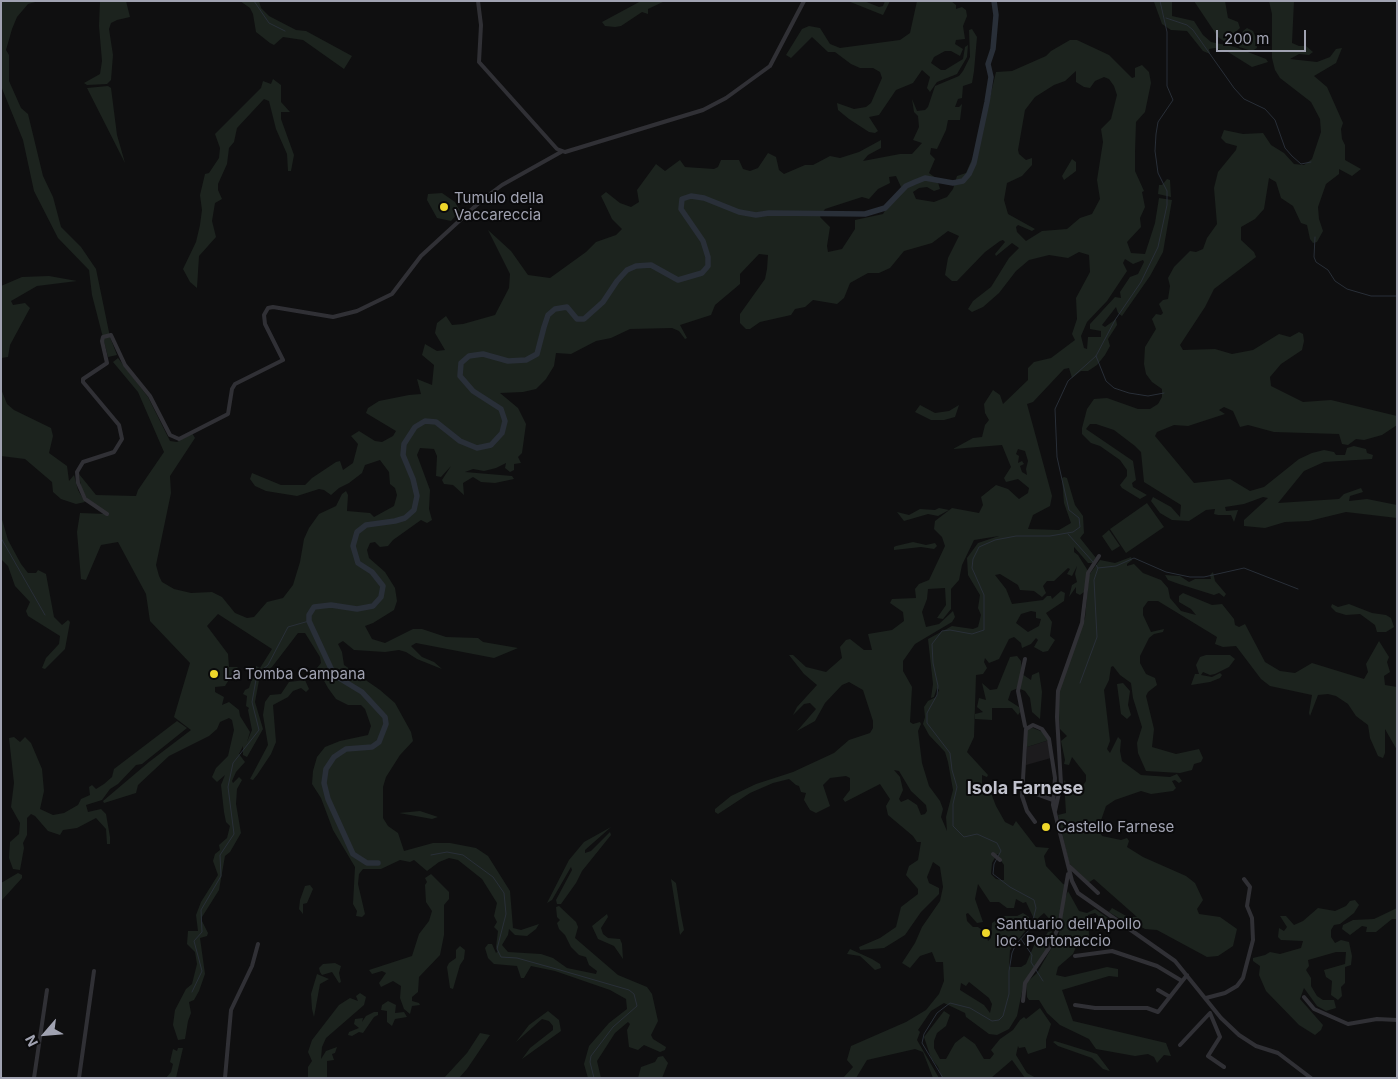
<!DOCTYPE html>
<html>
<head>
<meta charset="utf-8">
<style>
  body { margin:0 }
  #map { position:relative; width:1398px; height:1079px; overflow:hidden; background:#0f0f10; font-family:Inter,sans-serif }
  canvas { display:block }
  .frame { position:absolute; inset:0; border:2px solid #a0a2b1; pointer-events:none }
  .north { position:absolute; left:20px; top:1009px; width:50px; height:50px; -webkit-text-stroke:4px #0a0a0b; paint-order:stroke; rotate:243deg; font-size:14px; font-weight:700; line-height:20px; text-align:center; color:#a0a2b1 }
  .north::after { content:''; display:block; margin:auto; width:18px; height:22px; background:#a0a2b1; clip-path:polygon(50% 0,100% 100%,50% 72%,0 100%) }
  .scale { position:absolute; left:1216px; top:30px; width:90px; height:22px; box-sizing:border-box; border:2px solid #a0a2b1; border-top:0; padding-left:6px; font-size:15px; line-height:18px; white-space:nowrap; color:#a0a2b1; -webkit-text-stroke:4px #0a0a0b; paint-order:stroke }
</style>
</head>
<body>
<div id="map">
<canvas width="1398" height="1079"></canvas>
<div class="frame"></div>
<div class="north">N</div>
<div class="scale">200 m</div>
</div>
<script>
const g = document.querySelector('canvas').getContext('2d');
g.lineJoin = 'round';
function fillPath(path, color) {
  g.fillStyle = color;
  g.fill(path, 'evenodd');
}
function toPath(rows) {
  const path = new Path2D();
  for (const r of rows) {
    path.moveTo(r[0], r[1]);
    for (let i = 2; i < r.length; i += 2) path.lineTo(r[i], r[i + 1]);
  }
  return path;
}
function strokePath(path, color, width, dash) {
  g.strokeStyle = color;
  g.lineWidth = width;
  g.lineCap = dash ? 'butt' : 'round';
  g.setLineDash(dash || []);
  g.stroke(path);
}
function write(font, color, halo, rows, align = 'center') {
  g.font = font + ' Inter,sans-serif';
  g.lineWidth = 4;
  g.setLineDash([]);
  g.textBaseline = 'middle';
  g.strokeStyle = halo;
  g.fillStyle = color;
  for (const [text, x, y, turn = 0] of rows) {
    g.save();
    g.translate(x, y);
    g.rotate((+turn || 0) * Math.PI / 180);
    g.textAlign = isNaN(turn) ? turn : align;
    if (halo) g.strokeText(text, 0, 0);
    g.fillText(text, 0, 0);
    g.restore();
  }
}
fillPath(toPath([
  [1049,740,1051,758,1026,765,1027,747]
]), '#1c1b1d');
fillPath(toPath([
  [1,1,39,1,28,4,17,17,12,29,6,50,9,55,9,81,21,108,28,114,43,176,53,197,61,227,81,247,96,269,110,337,117,355,108,357,92,295,89,270,58,238,34,191,23,140,1,86],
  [100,1,126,1,130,17,117,20,111,23,109,29,113,55,111,80,107,84,87,85,84,83,100,74,102,61,99,26],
  [240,1,259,1,261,8,269,16,296,30,306,31,352,56,344,69,303,40,283,37,274,45,270,43,256,32,253,14,250,8],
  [641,1,665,1,648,9,648,14,642,12,621,26,615,27,605,26,602,22],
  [848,1,864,1,879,7,883,6,885,1,890,1,883,15],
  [917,1,951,1,956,5,956,9,962,7,966,10,967,16,963,26,965,39,956,40,955,44,963,49,960,56,951,51,945,51,934,57,931,63,941,70,945,70,963,59,965,47,968,45,967,57,957,74,937,82,930,92,927,88,930,77,922,70,913,83,896,90,879,115,869,117,878,131,875,133,869,132,849,119,838,110,837,103,854,109,866,107,871,103,882,78,880,72,873,68,860,68,851,64,835,52,828,52,812,37,791,58,786,55,802,29,809,26,820,28,830,44,840,48,900,40,910,33],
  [1172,1,1172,16,1194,21,1203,35,1211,42,1235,47,1266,59,1268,62,1252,67,1228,52,1215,48,1209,49,1210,54,1203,51,1187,31,1171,30,1162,24,1154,2],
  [1194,1,1225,1,1228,18,1238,22,1240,28,1225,42,1218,37],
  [1269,1,1294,1,1292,43,1299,46,1306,46,1313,52,1309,55,1299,54,1290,59,1317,62,1330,57,1336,49,1342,48,1336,63,1314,76,1327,87,1343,123,1341,129,1342,139,1345,145,1345,160,1361,169,1352,176,1339,169,1339,174,1326,184,1318,207,1319,219,1323,231,1317,242,1313,243,1310,239,1307,225,1301,223,1293,206,1281,198,1276,182,1269,178,1264,209,1255,219,1241,227,1241,240,1254,252,1256,257,1214,289,1205,307,1180,345,1183,350,1215,349,1232,354,1253,350,1279,334,1290,337,1299,332,1303,334,1304,341,1302,350,1281,364,1270,377,1271,386,1303,402,1331,400,1397,416,1397,425,1382,435,1364,440,1356,439,1348,445,1342,444,1339,434,1274,432,1248,425,1240,427,1233,411,1224,407,1219,410,1225,414,1188,426,1174,425,1157,432,1155,436,1194,483,1230,479,1250,491,1264,487,1299,459,1312,453,1324,450,1334,452,1336,455,1345,455,1347,448,1354,446,1366,449,1367,453,1373,455,1372,459,1324,462,1304,471,1278,503,1339,499,1344,494,1361,488,1363,492,1350,496,1349,501,1367,499,1397,505,1397,518,1346,512,1309,521,1285,522,1265,528,1244,526,1244,520,1268,498,1263,497,1244,504,1225,507,1226,511,1238,510,1234,522,1231,515,1218,515,1214,514,1215,509,1206,510,1189,521,1172,520,1160,513,1151,501,1153,497,1171,507,1180,517,1181,505,1144,482,1141,452,1135,446,1114,430,1096,424,1090,424,1086,429,1133,461,1136,480,1132,483,1133,487,1147,495,1140,499,1122,488,1120,485,1127,476,1127,470,1120,460,1100,446,1091,443,1082,434,1082,428,1087,409,1094,399,1107,398,1138,409,1150,409,1158,404,1162,397,1162,389,1152,382,1146,374,1144,364,1145,347,1156,329,1152,319,1156,314,1161,315,1163,313,1159,304,1163,300,1168,299,1170,286,1168,278,1174,267,1190,251,1196,252,1203,249,1207,238,1217,224,1214,188,1218,172,1236,150,1237,146,1226,143,1221,138,1224,130,1243,134,1263,133,1271,145,1284,153,1294,164,1304,165,1312,159,1321,132,1320,119,1311,102,1280,78,1275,70,1272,58,1272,14],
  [1247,28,1253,31,1256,38,1257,48,1252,51,1239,47,1243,31],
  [972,29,977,37,974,71,972,83,963,86,962,98,958,99,955,107,959,107,962,104,960,120,948,120,946,130,937,149,931,148,930,154,935,159,929,173,937,179,940,189,934,191,927,187,919,188,913,192,916,199,934,202,947,197,953,189,957,176,966,173,979,143,996,72,1012,71,1046,56,1051,51,1070,40,1077,40,1109,55,1132,78,1135,77,1135,68,1142,65,1149,72,1151,83,1145,112,1136,122,1135,152,1135,171,1144,191,1142,192,1145,207,1140,218,1141,227,1127,242,1131,253,1145,254,1155,223,1159,198,1172,200,1163,252,1150,276,1122,316,1118,313,1116,307,1102,325,1105,327,1116,319,1117,325,1108,339,1110,346,1105,355,1097,365,1088,371,1081,371,1072,378,1069,368,1064,369,1033,402,1027,404,1052,496,1050,506,1033,515,1028,529,1059,530,1071,523,1064,503,1062,478,1064,477,1067,478,1075,505,1083,516,1084,533,1080,538,1096,558,1093,563,1088,563,1074,547,1074,552,1078,555,1088,571,1084,592,1080,595,1076,593,1076,587,1069,597,1072,585,1077,582,1075,574,1077,566,1072,576,1067,574,1070,569,1068,568,1054,581,1047,581,1043,586,1046,593,1042,597,1034,591,1020,590,1018,585,1000,574,995,575,1006,589,1012,604,1043,600,1047,596,1051,596,1052,599,1061,591,1065,593,1064,601,1046,613,1052,622,1050,636,1055,640,1048,651,1043,652,1034,647,1038,640,1036,638,1031,644,1022,648,1021,643,1014,637,1009,639,999,659,989,663,985,658,984,662,987,668,983,674,976,675,974,737,967,752,988,775,987,777,982,775,982,784,985,784,989,788,996,806,1005,822,1013,826,1016,821,1036,847,1049,848,1044,856,1046,866,1063,884,1067,885,1056,926,1044,913,1035,921,1026,902,1023,903,1016,899,1014,908,1007,908,999,902,990,902,978,884,975,899,983,922,977,923,968,913,966,914,967,921,973,927,978,927,986,933,988,941,991,938,992,923,995,921,1000,923,997,919,1005,916,1017,916,1023,913,1029,917,1026,930,1010,950,1009,967,1021,967,1026,964,1038,936,1040,937,1041,943,1048,932,1052,931,1045,953,1024,982,1017,1016,1009,1029,997,1035,989,1034,966,1017,965,1013,944,1003,931,1011,918,1030,920,1032,917,1040,939,1078,933,1078,923,1052,915,1049,867,1060,856,1078,843,1078,853,1067,847,1060,851,1046,906,1022,926,1010,939,994,944,981,943,962,936,962,932,952,920,956,910,968,902,963,915,943,922,927,940,901,943,887,940,867,933,862,927,877,929,883,939,888,939,894,921,912,905,935,884,948,860,950,859,947,880,938,896,927,901,907,918,894,918,889,906,875,909,866,918,860,921,842,917,842,913,836,888,815,886,806,890,799,880,784,845,802,843,799,850,790,850,778,846,776,830,778,823,785,830,806,816,813,810,810,804,800,806,793,801,792,799,786,796,785,789,779,773,783,750,793,718,814,715,812,715,809,731,796,756,784,793,772,834,753,849,740,870,733,873,728,873,721,863,690,849,682,842,685,825,703,815,721,797,731,816,709,810,703,804,704,793,715,797,707,817,685,804,674,789,655,793,655,806,667,826,672,842,658,840,647,846,640,850,639,864,650,872,650,868,634,892,630,904,621,903,612,890,603,892,599,916,598,915,589,919,584,929,580,945,546,942,537,934,529,935,521,952,508,979,513,983,505,981,497,996,485,1008,489,1019,499,1028,493,1029,488,1018,479,1006,482,1004,478,1011,467,1002,445,953,449,973,438,982,437,985,425,989,420,985,413,984,404,993,390,1000,395,1003,404,1028,380,1028,368,1034,362,1051,358,1075,340,1072,334,1077,319,1076,298,1090,272,1089,255,1079,252,1068,258,1049,255,1029,260,1016,271,999,293,983,307,972,312,968,309,973,301,991,287,1009,258,1019,248,1012,243,996,256,995,254,1005,242,1003,240,1000,241,985,252,957,281,952,281,945,275,948,258,959,236,948,231,932,243,904,251,890,268,879,273,868,273,850,283,844,298,837,304,813,300,805,307,795,309,791,315,760,322,750,329,746,329,740,323,740,314,765,279,767,269,768,255,759,254,740,274,740,284,715,305,711,315,680,325,687,338,685,339,679,331,672,328,630,329,611,338,596,341,571,354,556,353,554,366,546,379,536,389,523,392,500,393,518,408,526,424,522,453,518,457,521,463,514,464,514,470,510,472,505,468,506,463,496,468,484,471,473,469,465,472,512,476,514,479,495,483,481,482,473,477,463,483,464,495,453,485,444,484,442,480,451,466,441,477,436,476,437,456,434,449,420,448,417,455,430,490,429,509,432,520,427,523,421,520,393,540,388,546,380,547,375,542,370,543,367,550,369,558,385,572,395,588,397,601,394,610,373,623,365,626,372,639,385,643,413,629,422,629,446,637,478,638,483,642,518,648,494,658,416,643,411,646,422,657,434,662,442,669,417,659,406,652,399,650,385,652,354,650,343,641,338,644,342,652,344,665,380,690,395,703,411,732,413,741,400,755,386,777,383,787,383,818,388,826,398,833,404,851,433,843,450,843,476,848,488,856,510,891,513,928,521,930,539,924,536,929,527,936,515,935,509,929,508,935,502,945,508,952,541,954,553,958,567,968,596,974,597,971,589,965,586,957,579,955,571,947,565,935,559,929,557,923,560,920,557,917,556,907,559,906,576,922,578,927,575,938,618,975,647,987,652,994,658,1021,651,1035,653,1039,666,1047,665,1050,660,1052,644,1045,638,1050,629,1047,627,1030,630,1024,628,1022,615,1033,597,1061,601,1078,588,1078,584,1064,589,1046,609,1023,627,1009,626,999,610,990,555,971,531,966,524,978,521,978,517,966,494,964,488,958,485,948,488,944,492,944,496,953,498,951,496,947,498,931,494,927,497,922,494,916,497,903,482,879,458,860,449,858,439,862,427,871,414,860,410,862,400,860,381,869,363,869,359,874,358,884,365,914,362,917,356,916,357,911,353,904,355,867,333,830,321,798,312,784,313,771,317,757,325,747,340,741,368,735,371,726,365,709,361,705,348,705,336,699,328,688,317,668,321,663,320,657,305,633,298,633,272,667,260,675,255,702,263,729,247,757,243,755,243,746,239,754,245,762,236,772,232,781,233,783,239,777,242,780,237,789,236,804,241,833,230,852,225,856,219,890,202,917,202,921,208,933,207,936,200,938,205,974,199,991,194,1000,189,1002,191,1013,188,1021,185,1039,178,1040,173,1025,175,1010,186,989,192,984,197,964,195,952,187,944,188,931,198,931,196,915,201,902,218,875,213,861,215,854,220,850,219,845,227,838,230,826,226,822,224,812,221,785,225,775,217,782,212,777,216,768,228,756,234,730,232,720,229,718,220,722,217,729,209,736,169,756,138,785,136,793,104,803,103,801,149,762,191,730,174,717,190,663,150,621,146,594,118,542,101,545,86,580,81,579,77,532,80,513,106,514,87,499,81,487,79,474,96,495,136,496,138,490,164,452,138,392,113,362,118,358,148,397,170,441,177,442,192,433,195,438,170,476,171,493,156,565,159,576,162,582,174,589,191,593,212,592,222,597,235,613,247,618,254,617,267,602,283,598,293,585,300,562,304,539,309,528,319,514,336,506,342,494,346,491,348,495,347,511,370,513,374,517,394,506,397,495,395,488,390,484,389,472,380,460,365,465,362,473,349,483,339,488,331,495,324,490,319,489,297,496,266,491,255,486,250,479,252,473,281,485,305,485,312,478,336,462,340,461,343,470,353,463,358,444,351,436,359,431,375,441,382,442,393,436,396,431,366,413,368,408,379,401,409,395,421,394,417,379,432,385,434,365,422,355,425,344,437,351,445,350,435,333,437,323,446,316,452,325,463,324,495,315,509,288,510,274,488,230,511,251,528,275,550,278,586,252,596,242,616,235,622,229,612,219,601,196,606,192,620,203,631,207,639,202,637,190,656,164,665,171,680,160,685,167,714,169,718,167,721,160,739,160,743,169,750,171,758,168,768,153,776,157,779,170,784,174,805,165,813,165,830,156,840,158,859,152,881,140,881,148,868,155,863,161,900,154,912,154,922,143,913,140,919,127,918,116,914,112,912,99,917,111,925,110,928,107,935,86,959,76,963,71,970,57,969,30],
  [1076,71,1076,82,1084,87,1090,88,1095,81,1104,77,1109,79,1114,86,1117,95,1111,119,1101,129,1103,142,1097,180,1100,199,1092,214,1080,218,1067,229,1042,231,1026,241,1017,232,1016,227,1018,225,1032,231,1035,229,1008,214,1004,200,1007,183,1022,176,1032,165,1032,158,1026,160,1019,154,1018,150,1025,110,1035,97,1054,85,1065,81],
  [896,176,901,187,899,196,889,204,883,214,855,220,855,229,842,249,828,252,827,246,830,227,820,217,825,209,862,197,869,199,878,189,890,183,889,177],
  [1125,259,1133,264,1143,260,1144,262,1138,274,1130,277,1120,292,1121,298,1115,297,1090,324,1090,329,1101,331,1101,337,1088,337,1087,349,1084,348,1081,336,1087,322,1107,301,1127,271,1123,263],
  [1018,449,1025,451,1028,461,1026,469,1027,475,1022,472,1020,466,1024,464,1022,461,1018,463,1019,456,1016,454],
  [999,536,978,543,967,558,968,575,980,595,978,608,981,615,978,627,973,629,952,626,928,639,933,684,931,698,934,697,937,688,939,690,936,697,928,701,924,707,925,717,923,724,929,735,945,752,948,762,953,790,946,817,947,831,941,817,943,809,940,801,929,786,922,763,918,731,921,724,920,722,913,724,910,722,912,687,903,671,903,661,915,644,952,622,955,617,953,611,939,624,926,627,922,612,927,599,928,589,945,588,946,605,937,618,943,619,951,609,951,589,959,580,962,565,974,540],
  [1031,611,1036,612,1036,618,1041,619,1039,626,1028,632,1016,623,1021,614],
  [218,614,272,649,260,668,256,666,249,688,245,690,243,694,247,696,246,706,249,708,248,710,252,730,247,742,250,732,240,716,239,710,229,702,222,705,224,697,215,692,215,687,225,686,230,678,240,670,237,667,229,667,228,654,207,626],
  [894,770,899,771,911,791,926,805,927,811,925,814,921,815,917,805,908,799,901,802,899,799,903,790,900,777],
  [997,854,999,855,999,858,1004,865,1004,880,1002,880,996,879,991,874,992,863],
  [969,982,989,998,992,1004,990,1013,984,1005,960,990,961,983,966,986],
  [273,79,281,85,281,102,290,112,281,112,281,119,294,155,291,171,288,171,287,154,276,129,269,101,264,99,237,128,234,142,229,148,227,164,218,184,218,190,222,199,215,203,212,221,216,237,199,256,197,288,190,282,183,269,196,242,200,225,202,210,200,195,205,174,209,173,219,158,220,148,215,134,261,88,263,81,271,84],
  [108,86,111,88,117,135,125,163,87,88],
  [1072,159,1076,162,1076,171,1064,180,1062,176],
  [1167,179,1170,180,1171,197,1158,194,1159,185,1162,185],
  [442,193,455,202,460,211,451,221,437,218,427,200,428,194],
  [49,276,77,281,37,286,11,301,13,305,25,303,30,308,10,345,8,357,1,358,1,286,22,277],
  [1,389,7,404,14,410,51,428,53,436,49,453,67,466,69,481,74,475,78,490,85,502,76,504,61,499,53,492,52,482,25,459,1,456],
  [920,405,935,413,949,411,959,405,955,417,944,420,931,420,915,412],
  [1147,503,1164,527,1126,553,1110,529],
  [939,508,949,510,938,516,928,514,904,521,897,512,909,515,920,509,935,510],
  [1,516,8,540,21,564,28,573,36,573,38,570,46,574,54,617,62,625,68,620,70,622,65,649,45,669,42,668,46,658,59,644,60,636,28,616,26,611,30,602,15,586,8,566,1,559],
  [1109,530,1120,546,1112,551,1102,536],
  [913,542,926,545,935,543,937,546,934,549,921,547,894,550,894,547,896,546],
  [1131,557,1132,560,1127,564,1127,566,1134,564,1143,573,1161,580,1168,588,1170,598,1181,611,1196,615,1191,609,1179,602,1179,596,1183,593,1212,605,1222,604,1234,619,1235,625,1239,627,1245,624,1265,662,1280,671,1295,673,1312,663,1364,679,1368,672,1366,664,1379,641,1389,657,1387,662,1390,672,1384,676,1385,685,1397,687,1397,750,1385,729,1385,753,1383,758,1378,756,1370,738,1368,725,1356,716,1348,704,1336,696,1328,694,1318,695,1310,716,1309,713,1312,695,1270,686,1261,679,1236,646,1223,647,1215,644,1217,637,1158,601,1148,601,1143,608,1143,615,1151,632,1164,629,1163,632,1154,634,1149,638,1140,656,1140,663,1146,674,1155,678,1157,685,1148,692,1146,696,1154,729,1152,747,1176,754,1199,749,1203,758,1201,762,1194,764,1192,770,1180,773,1146,771,1138,753,1137,743,1142,727,1133,698,1131,683,1120,675,1113,666,1111,667,1109,680,1104,690,1110,741,1107,749,1110,753,1118,737,1121,740,1120,751,1122,761,1141,775,1170,777,1177,774,1182,781,1179,783,1175,780,1172,781,1176,788,1173,791,1151,794,1141,791,1115,800,1106,806,1098,829,1102,836,1121,840,1127,838,1129,841,1127,847,1143,857,1186,876,1195,883,1203,900,1197,909,1199,914,1220,917,1237,929,1233,946,1218,956,1207,957,1157,930,1145,929,1138,925,1133,927,1109,912,1112,908,1128,917,1137,917,1094,879,1088,883,1069,863,1058,815,1066,813,1064,780,1074,792,1078,793,1086,781,1086,775,1072,757,1069,765,1064,764,1065,760,1061,741,1067,736,1060,729,1058,705,1059,691,1085,618,1089,575,1100,560,1115,563],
  [1213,572,1215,581,1226,594,1224,597,1219,593,1214,595,1179,584,1168,580,1165,575,1180,576,1189,582,1195,579,1211,579,1210,575],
  [1332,604,1338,607,1349,604,1372,613,1386,615,1391,618,1394,627,1386,632,1377,632,1375,625,1360,614,1346,615,1336,612,1331,607],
  [1206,655,1230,655,1235,659,1229,667,1215,674,1210,675,1203,672,1201,675,1212,677,1220,673,1222,675,1220,678,1210,682,1191,685,1195,674,1199,674,1196,665,1200,657],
  [1017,656,1021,661,1022,674,1031,680,1032,675,1039,672,1042,692,1040,719,1032,712,1030,698,1025,691,1018,688,1011,691,1008,700,1019,707,1020,712,1018,715,1012,708,992,708,992,720,975,719,975,714,983,712,977,707,979,698,986,700,982,683,990,690,997,689,1010,657],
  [305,680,309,689,306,692,301,688,293,691,288,697,273,705,276,742,271,754,257,775,253,780,250,779,268,745,263,715,265,702,270,695,281,694,289,682],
  [1123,683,1130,691,1128,705,1131,715,1127,719,1121,714,1117,684],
  [177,721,187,728,142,764,136,765,118,784,110,789,102,800,86,805,88,812,101,809,106,814,110,837,110,844,107,844,106,829,96,818,77,828,63,830,60,835,48,831,35,816,31,814,27,818,27,835,23,843,24,848,20,870,13,869,9,858,10,842,19,834,20,823,11,807,14,783,9,738,14,737,20,742,25,737,31,743,42,769,44,791,40,809,53,815,64,813,78,805,81,799,90,795,89,787,92,785,96,789,104,784,112,777,114,769],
  [1033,728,1043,732,1049,740,1027,747,1027,729],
  [420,811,438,817,432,819,399,813],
  [611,827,585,850,585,853,591,851,610,832,611,835,582,871,576,883,561,904,557,904,556,900,572,870,571,867,552,900,547,903,569,860,584,842],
  [18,873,22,875,22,878,2,900,1,906,1,883],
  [431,874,449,892,449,899,444,905,444,935,440,955,419,977,418,992,412,997,412,1001,419,1003,420,1005,412,1006,410,1014,404,1009,400,998,401,986,393,981,381,987,379,983,386,973,382,971,372,974,369,970,412,956,419,934,429,921,432,911,426,902,425,885,427,882,425,878],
  [671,879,676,883,681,915,684,930,680,935],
  [310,885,313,889,307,903,303,904,303,914,299,909,300,900,305,886],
  [1068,891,1079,911,1087,913,1095,909,1119,926,1106,923,1095,913,1088,915,1089,936,1080,938,1073,954,1058,967,1056,975,1065,977,1107,967,1118,969,1118,977,1109,976,1062,990,1073,1021,1166,1043,1171,1056,1164,1055,1157,1063,1154,1057,1148,1054,1135,1056,1096,1049,1089,1039,1060,1025,1047,1013,1039,1000,1029,1000,1027,997,1026,983,1037,973,1059,935,1063,904],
  [1355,900,1359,905,1354,913,1340,924,1334,925,1331,930,1331,937,1335,943,1341,940,1349,942,1352,956,1351,965,1345,967,1345,983,1341,987,1342,996,1338,1000,1331,995,1332,981,1326,977,1324,970,1345,964,1346,952,1336,952,1308,960,1309,966,1306,970,1311,978,1311,986,1317,996,1323,1000,1334,1000,1336,1008,1326,1011,1317,1006,1304,988,1300,999,1323,1025,1321,1030,1315,1035,1299,1025,1266,991,1259,975,1260,966,1253,961,1253,958,1265,955,1270,952,1280,954,1301,948,1303,941,1281,940,1278,937,1279,928,1284,931,1287,927,1280,916,1286,916,1294,925,1303,921,1318,908,1335,911,1346,906,1350,901],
  [1397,908,1397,919,1392,919,1376,932,1366,932,1367,927,1362,926,1350,935,1342,929,1343,925,1353,920,1374,919],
  [607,914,608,917,601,928,603,934,608,938,620,939,622,944,623,959,614,946,598,939,592,926],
  [460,946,465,950,464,959,460,965,453,989,450,988,447,967,449,963,456,958,456,950],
  [850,949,872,959,880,964,881,968,875,970,860,956,847,954],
  [335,963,341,966,339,973,341,982,339,983,332,972,322,975,320,972,319,968,323,964],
  [317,974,329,979,320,984,314,1017,312,1009,311,994],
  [360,993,366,997,364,1005,326,1038,322,1047,321,1059,326,1051,337,1047,335,1053,332,1054,334,1060,327,1061,327,1078,308,1078,308,1067,312,1061,308,1052,312,1040,339,1005,350,998,358,1001,356,996],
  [388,1001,396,1005,395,1013,404,1012,407,1017,395,1019,392,1026,387,1022,387,1011,381,1010,382,1005],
  [1040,1008,1051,1024,1046,1040,1046,1048,1028,1054,1025,1047,1019,1048,1018,1046,1016,1055,1027,1073,1036,1078,1025,1078,1012,1060,991,1078,942,1078,938,1067,931,1058,924,1037,944,1011,950,1015,946,1026,937,1033,934,1041,934,1048,940,1059,946,1059,955,1043,964,1036,975,1044,984,1059,990,1059,994,1054,991,1050,1000,1039,1013,1030,1020,1020,1024,1017,1026,1019],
  [548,1011,559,1020,561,1031,522,1059,530,1048,553,1030,553,1026,549,1021,542,1019,516,1042,529,1025],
  [374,1012,378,1012,378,1015,374,1017,363,1033,359,1032,352,1036,348,1035,349,1032,359,1028,354,1024,355,1019,363,1018,362,1022,366,1016],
  [480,1033,490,1035,467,1069,459,1078,444,1078,467,1053],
  [1055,1041,1097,1054,1110,1071,1103,1069,1092,1058,1058,1046,1053,1042],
  [178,1048,183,1048,176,1078,166,1078,171,1072,173,1064,170,1062,173,1049,177,1051],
  [663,1056,668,1063,662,1078,638,1078,641,1067,655,1062,658,1057]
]), '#1c231e');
strokePath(toPath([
  [254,1,269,23,285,31],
  [1166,18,1187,25,1193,30,1234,88,1244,99,1265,109,1275,120,1285,148,1292,156,1301,164,1311,162],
  [1315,237,1314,257,1316,262,1328,270,1335,281,1347,289,1371,296,1397,296],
  [1096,356,1106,381,1114,388,1129,393,1148,396,1164,393],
  [1068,534,1093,562],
  [1,538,45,615],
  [1098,568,1116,566,1134,558,1166,572,1190,577,1204,577,1244,568,1298,589],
  [1080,683,1097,637,1094,580,1098,568,1096,565],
  [431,855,447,852,463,855,493,877,504,893,506,914,497,949,501,957,517,958,560,970,629,990,634,994,637,1006,613,1027,591,1056,590,1062,594,1078],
  [1021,939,1032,955,1031,962,1043,981],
  [192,992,202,971,194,941,202,932,201,910,221,876,220,855,234,834,228,787,233,763,259,730,252,702,257,674,268,665,288,627,309,621],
  [943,1078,922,1043,924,1034,937,1013,950,1003,970,1008,992,1021,999,1020,1003,1016,1009,994,1009,971,1012,953,1016,944,1031,928,1036,908,1034,900,1010,887,993,874,994,864,1001,851,997,843,977,834,964,837,953,826,953,804,957,787,952,770,950,753,927,723,927,713,937,695,938,686,933,663,932,644,942,631,950,630,972,634,984,630,984,595,972,568,973,559,979,547,995,540,1016,536,1050,536,1073,532,1080,527,1079,518,1069,510,1061,475,1057,457,1055,409,1068,381,1096,356,1115,320,1141,282,1158,247,1167,205,1167,191,1158,173,1155,151,1156,134,1158,122,1173,100,1167,86,1167,32,1160,1]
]), '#292f38', 1);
strokePath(toPath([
  [378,863,367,863,353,854,328,799,324,783,326,769,334,757,346,749,372,747,379,742,386,724,385,717,362,692,334,675,309,621,309,615,314,607,331,605,357,609,373,606,381,597,383,586,372,572,358,563,353,546,357,532,366,525,395,521,405,518,414,510,417,496,413,479,403,455,404,444,415,427,425,421,436,422,460,441,477,448,491,445,502,433,505,421,501,409,473,391,460,376,461,363,469,356,483,354,508,361,526,360,537,354,544,327,548,315,555,309,567,307,577,319,584,319,603,302,617,281,627,270,636,266,651,265,678,280,702,273,708,266,708,257,703,241,681,209,682,199,691,196,704,198,739,212,756,215,769,213,865,214,885,208,906,186,915,182,925,178,953,183,963,181,969,174,974,163,987,102,991,77,988,64,993,49,996,15,994,1]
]), '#292f38', 5.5);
strokePath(toPath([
  [478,1,481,25,479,62,557,149,565,152,703,110,726,98,770,66,804,1],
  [107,514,85,499,78,483,77,472,83,462,114,452,122,439,119,425,83,382,83,379,107,363,102,341,103,337,111,335,125,365,150,396,170,435,179,439,228,414,232,389,235,384,283,360,265,324,264,315,268,308,273,307,333,317,357,311,392,294,421,256,482,200,502,185,561,152],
  [1025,726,1018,691,1025,659],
  [1034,793,1053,800],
  [1055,811,1061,784,1057,717,1058,691,1082,623,1088,573,1099,556],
  [1035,822,1027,811,1022,796,1026,729,1033,725,1042,729,1049,739,1055,778,1053,805,1072,881,1078,893,1175,961,1221,1018,1239,1035,1256,1046,1278,1053,1311,1078],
  [993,854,1000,860],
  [1069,866,1098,893],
  [1075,956,1112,951,1157,966,1182,981],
  [1158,990,1170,997],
  [1304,997,1314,1009,1348,1024,1377,1019,1397,1020],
  [1206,998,1225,993,1237,986,1243,978,1253,940,1252,918,1247,906,1250,887,1244,879],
  [1023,1001,1025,983,1049,948,1059,926,1068,874],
  [1075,1005,1095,1008,1147,1008,1158,1012,1187,975],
  [1210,1013,1220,1037,1208,1056,1224,1067],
  [1180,1045,1210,1013],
  [34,1078,47,990],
  [79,1078,94,971],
  [225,1078,231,1010,252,966,258,944]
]), '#303035', 4);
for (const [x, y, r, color] of [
  [444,207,5,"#eed62a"],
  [214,674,5,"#eed62a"],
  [1046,827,5,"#eed62a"],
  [986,933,5,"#eed62a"]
]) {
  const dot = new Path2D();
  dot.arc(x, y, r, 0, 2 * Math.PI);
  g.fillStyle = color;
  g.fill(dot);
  strokePath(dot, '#0a0a0b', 2);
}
write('15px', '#a0a2b1', '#0a0a0b', [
  ["Tumulo della",454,198],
  ["Vaccareccia",454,215],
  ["La Tomba Campana",224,674],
  ["Castello Farnese",1056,827],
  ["Santuario dell'Apollo",996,924],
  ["loc. Portonaccio",996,941]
], 'left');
write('bold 18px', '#c1c2cd', '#0a0a0b', [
  ["Isola Farnese",1025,789]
]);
</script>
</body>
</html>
